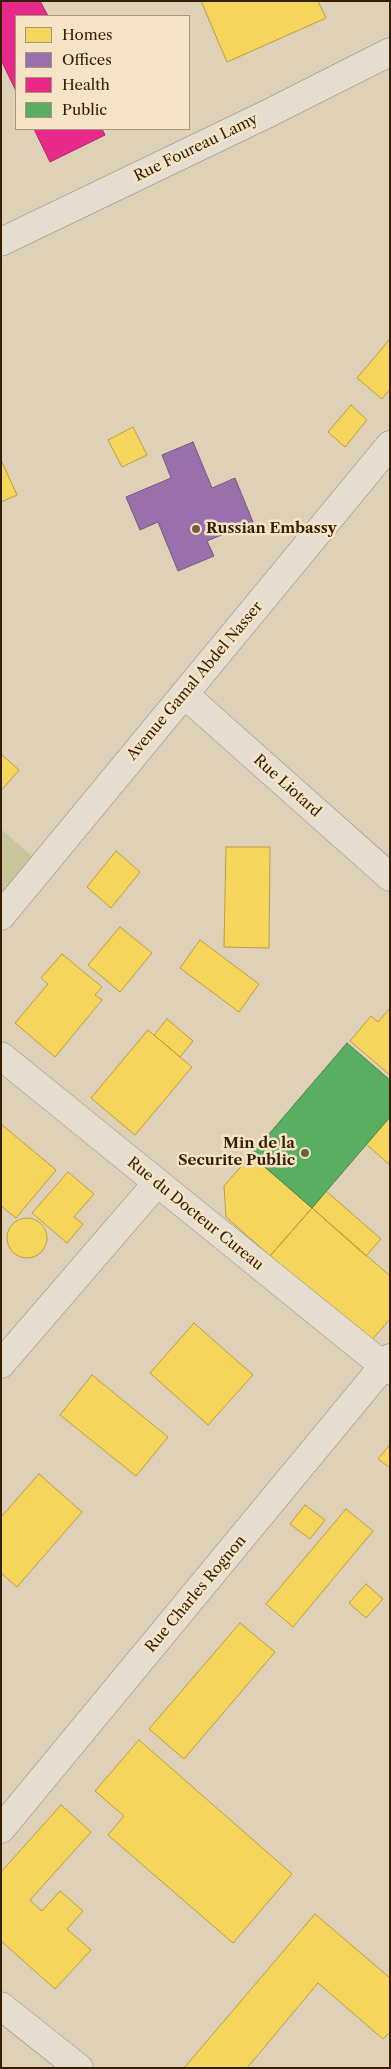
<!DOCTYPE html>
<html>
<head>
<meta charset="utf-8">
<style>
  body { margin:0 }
  #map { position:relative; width:391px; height:2069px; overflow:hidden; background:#ded1b7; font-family:"Libre Caslon Text",serif }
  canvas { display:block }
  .frame { position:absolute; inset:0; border:2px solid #361e02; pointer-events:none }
  .legend { position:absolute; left:15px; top:15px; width:175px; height:115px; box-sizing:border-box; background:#f5e4c5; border:1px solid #a99577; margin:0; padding:6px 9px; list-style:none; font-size:15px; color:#361e02 }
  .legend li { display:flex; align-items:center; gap:10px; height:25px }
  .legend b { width:25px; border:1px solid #a99577 }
</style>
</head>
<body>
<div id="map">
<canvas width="391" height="2069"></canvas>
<div class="frame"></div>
<ul class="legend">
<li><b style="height:14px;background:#f6d55c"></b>Homes</li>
<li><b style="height:14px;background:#9970ab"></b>Offices</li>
<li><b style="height:14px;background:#e7298a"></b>Health</li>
<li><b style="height:14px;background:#5aae61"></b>Public</li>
</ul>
</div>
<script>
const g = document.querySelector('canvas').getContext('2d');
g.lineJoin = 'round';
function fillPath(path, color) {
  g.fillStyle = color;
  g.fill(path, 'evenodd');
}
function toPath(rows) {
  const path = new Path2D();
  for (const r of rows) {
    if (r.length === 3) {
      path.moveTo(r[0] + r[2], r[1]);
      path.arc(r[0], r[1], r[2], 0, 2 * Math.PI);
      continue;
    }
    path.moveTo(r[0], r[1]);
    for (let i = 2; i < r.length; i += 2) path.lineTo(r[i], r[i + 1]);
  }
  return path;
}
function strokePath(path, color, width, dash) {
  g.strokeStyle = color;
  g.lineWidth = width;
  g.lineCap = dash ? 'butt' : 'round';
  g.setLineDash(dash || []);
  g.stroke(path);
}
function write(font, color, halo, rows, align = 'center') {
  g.font = font + ' "Libre Caslon Text",serif';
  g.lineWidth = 5;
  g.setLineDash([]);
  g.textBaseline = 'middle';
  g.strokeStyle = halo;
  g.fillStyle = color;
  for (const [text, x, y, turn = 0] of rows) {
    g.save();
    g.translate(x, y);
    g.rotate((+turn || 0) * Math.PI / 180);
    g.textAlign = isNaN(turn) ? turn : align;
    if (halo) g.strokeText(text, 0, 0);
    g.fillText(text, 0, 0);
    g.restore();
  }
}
fillPath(toPath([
  [1,829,34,858,1,894]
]), '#cac69c');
const homes = toPath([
  [201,1,318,1,326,18,227,62,201,1],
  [390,339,390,389,382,399,357,378,390,339],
  [351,405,367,420,345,447,328,432,351,405],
  [133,427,147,455,122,467,108,440,133,427],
  [1,460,17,495,1,502,1,460],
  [1,754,19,770,1,791,1,754],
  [226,847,270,847,269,948,224,947,226,847],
  [116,851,140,872,111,908,87,887,116,851],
  [120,927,152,953,120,992,88,965,120,927],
  [200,940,259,984,239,1012,180,968,200,940],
  [62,954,102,987,95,995,102,1000,55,1057,15,1023,48,984,41,978,62,954],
  [390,1008,390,1075,350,1041,371,1016,378,1022,390,1008],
  [167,1019,193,1041,180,1057,154,1035,167,1019],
  [148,1030,192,1067,135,1135,91,1098,148,1030],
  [390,1117,390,1165,366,1144,390,1117],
  [1,1124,56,1170,16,1218,1,1206,1,1124],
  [251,1155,312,1208,270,1256,226,1217,224,1186,251,1155],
  [68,1172,94,1194,74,1217,83,1224,67,1243,32,1213,68,1172],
  [326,1191,381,1239,366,1256,312,1208,326,1191],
  [312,1208,390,1276,390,1319,370,1342,270,1256,312,1208],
  [27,1238,20],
  [194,1323,253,1375,208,1425,150,1373,194,1323],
  [92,1375,168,1437,136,1476,60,1415,92,1375],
  [390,1444,390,1468,378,1459,390,1444],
  [39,1474,82,1512,17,1587,1,1573,1,1517,39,1474],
  [305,1505,325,1520,310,1539,290,1524,305,1505],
  [346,1509,373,1531,293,1627,266,1604,346,1509],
  [366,1584,383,1599,366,1618,349,1603,366,1584],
  [240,1623,275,1652,184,1759,149,1729,240,1623],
  [139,1740,292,1874,233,1943,108,1835,124,1816,95,1791,139,1740],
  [61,1805,91,1832,30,1900,42,1911,60,1891,83,1911,67,1929,91,1950,55,1989,1,1941,1,1872,61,1805],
  [315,1914,390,1978,390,2032,383,2039,318,1983,247,2068,184,2068,315,1914]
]);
fillPath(homes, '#f6d55c');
strokePath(homes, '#bc9e41', 1);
const offices = toPath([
  [193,442,212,488,235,478,253,522,207,541,214,556,178,571,158,522,140,530,126,497,171,478,162,455,193,442]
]);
fillPath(offices, '#9970ab');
strokePath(offices, '#7b5778', 1);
const health = toPath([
  [1,1,40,1,48,16,16,16,16,91,1,60,1,1],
  [34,129,102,129,105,135,50,162,34,129]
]);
fillPath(health, '#e7298a');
strokePath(health, '#b22661', 1);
const public = toPath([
  [347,1043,390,1080,390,1117,312,1208,251,1155,347,1043]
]);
fillPath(public, '#5aae61');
strokePath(public, '#4f8344', 1);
const minor = toPath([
  [1,242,267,114,390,52],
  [184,694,390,877],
  [1,916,390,445],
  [1,1056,390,1371],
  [1,1364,157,1183],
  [1,1829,390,1358],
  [1,2006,79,2068]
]);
strokePath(minor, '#908674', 29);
strokePath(minor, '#e4ddd0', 28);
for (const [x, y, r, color] of [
  [196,529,5,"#715d41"],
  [305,1153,5,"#715d41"]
]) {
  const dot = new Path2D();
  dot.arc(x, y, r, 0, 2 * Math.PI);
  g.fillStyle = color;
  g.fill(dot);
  strokePath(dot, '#f5e4c5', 2);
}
write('15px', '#361e02', '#f5e4c5', [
  ["Rue Foureau Lamy",196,148,-26],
  ["Avenue Gamal Abdel Nasser",195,681,-50],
  ["Rue Liotard",287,786,42],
  ["Rue du Docteur Cureau",195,1214,39],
  ["Rue Charles Rognon",196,1594,-50]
]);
write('bold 15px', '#361e02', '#f5e4c5', [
  ["Russian Embassy",206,529],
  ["Min de la",295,1144,"right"],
  ["Securite Public",295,1161,"right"]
], 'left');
</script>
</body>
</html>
